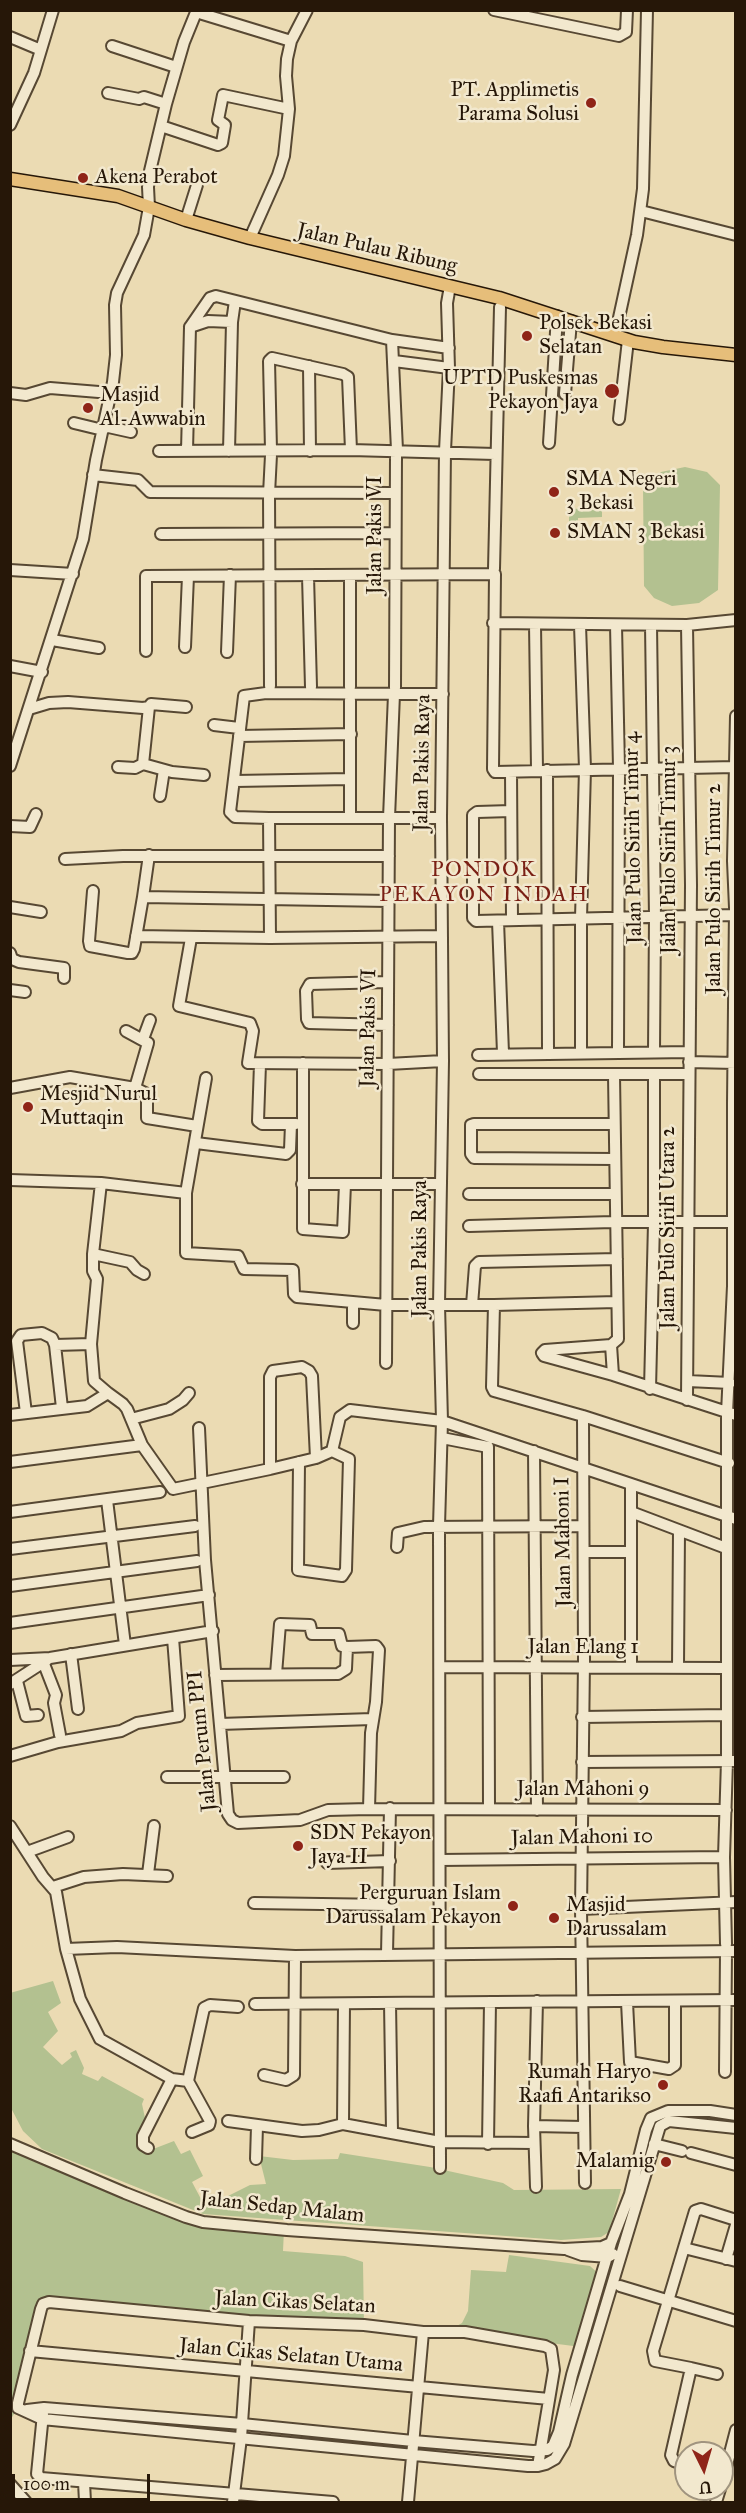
<!DOCTYPE html>
<html>
<head>
<meta charset="utf-8">
<style>
  body { margin:0 }
  #map { position:relative; width:746px; height:2513px; overflow:hidden; background:#ebdbb3; font-family:"IM FELL Great Primer",serif }
  canvas { display:block }
  .frame { position:absolute; inset:0; border:12px solid #261708; pointer-events:none }
  .north { position:absolute; left:674px; top:2441px; width:60px; height:60px; box-sizing:border-box; background:#f2e8ce; border:2px solid #a0947f; border-radius:50%; rotate:175deg; font-size:16px; font-weight:700; line-height:24px; text-align:center; color:#261708 }
  .north::after { content:''; display:block; margin:auto; width:21px; height:27px; background:#8f2418; clip-path:polygon(50% 0,100% 100%,50% 72%,0 100%) }
  .scale { position:absolute; left:12px; top:2474px; width:138px; height:27px; box-sizing:border-box; border:3px solid #261708; border-top:0; padding-left:8px; font-size:18px; line-height:21px; white-space:nowrap; color:#261708; -webkit-text-stroke:4px #f2e8ce; paint-order:stroke }
</style>
</head>
<body>
<div id="map">
<canvas width="746" height="2513"></canvas>
<div class="frame"></div>
<div class="north">U</div>
<div class="scale">100 m</div>
</div>
<script>
const g = document.querySelector('canvas').getContext('2d');
g.lineJoin = 'round';
function fillPath(path, color) {
  g.fillStyle = color;
  g.fill(path, 'evenodd');
}
function toPath(rows) {
  const path = new Path2D();
  for (const r of rows) {
    path.moveTo(r[0], r[1]);
    for (let i = 2; i < r.length; i += 2) path.lineTo(r[i], r[i + 1]);
  }
  return path;
}
function strokePath(path, color, width, dash) {
  g.strokeStyle = color;
  g.lineWidth = width;
  g.lineCap = dash ? 'butt' : 'round';
  g.setLineDash(dash || []);
  g.stroke(path);
}
function write(font, color, halo, rows, align = 'center') {
  g.font = font + ' "IM FELL Great Primer",serif';
  g.lineWidth = 5;
  g.setLineDash([]);
  g.textBaseline = 'middle';
  g.strokeStyle = halo;
  g.fillStyle = color;
  for (const [text, x, y, turn = 0] of rows) {
    g.save();
    g.translate(x, y);
    g.rotate((+turn || 0) * Math.PI / 180);
    g.textAlign = isNaN(turn) ? turn : align;
    if (halo) g.strokeText(text, 0, 0);
    g.fillText(text, 0, 0);
    g.restore();
  }
}
fillPath(toPath([
  [685,467,707,472,720,485,718,590,699,603,672,606,654,598,644,586,643,485,661,472],
  [602,508,602,517,578,518,578,530,569,530,569,509],
  [53,1981,61,2003,48,2012,58,2031,43,2047,62,2065,72,2057,70,2053,76,2050,84,2068,82,2074,98,2081,102,2076,144,2099,142,2104,145,2118,140,2145,148,2151,174,2141,181,2154,190,2150,203,2176,192,2182,201,2199,220,2200,250,2185,266,2184,259,2156,293,2160,338,2159,340,2153,430,2167,503,2183,514,2190,621,2189,609,2232,601,2237,561,2240,203,2214,42,2149,23,2131,11,2108,10,1993],
  [11,2144,186,2217,284,2230,283,2251,345,2256,363,2262,364,2325,43,2304,18,2407,11,2419],
  [509,2255,590,2266,601,2276,581,2347,465,2332,455,2327,462,2323,468,2311,471,2270,506,2272]
]), '#b3c190');
const minor = toPath([
  [494,10,619,36,626,32,627,10],
  [196,12,291,41],
  [10,37,41,50],
  [112,46,176,67],
  [108,93,139,99,144,97,166,104],
  [10,125,34,73,53,10],
  [161,126,218,145,222,143,225,125,218,120,223,95,289,109],
  [641,211,736,235],
  [186,220,197,185],
  [250,238,278,175,284,156,289,109,286,76,287,59,291,41,307,10],
  [190,327,210,298,216,296,392,340,397,450],
  [615,336,637,235,643,189,647,10],
  [392,340,449,348],
  [394,361,449,368],
  [309,366,310,451],
  [10,393,26,395,50,388,111,393],
  [565,394,571,321],
  [619,419,628,340],
  [74,423,103,430],
  [104,426,131,432],
  [549,443,557,316],
  [271,450,269,361,272,358,343,374,348,377,351,450],
  [159,451,351,450,495,454],
  [187,451,190,327,208,321,232,322],
  [229,451,232,322,235,301],
  [93,475,138,480,150,492,392,493],
  [161,534,391,533],
  [494,569,500,307],
  [10,570,73,574],
  [350,575,350,687],
  [308,576,311,687],
  [493,623,687,625,736,620],
  [535,624,537,770],
  [580,625,585,769,581,918,581,1052],
  [616,625,619,768,618,1052],
  [651,625,655,917,654,1052],
  [52,640,99,648],
  [185,647,188,576],
  [146,651,146,576,495,574,493,769,495,772,735,767],
  [227,652,230,575],
  [10,666,42,672],
  [270,686,269,494,271,455],
  [395,688,396,455],
  [149,707,143,764,172,772,204,775],
  [29,709,49,703,68,702,143,708,149,707,151,704,186,707],
  [214,725,239,728],
  [239,736,351,734],
  [10,766,83,539,96,460,113,382,116,355,115,305,117,293,144,235,149,207,148,187,150,171,166,104,184,42,197,10],
  [118,767,135,768,143,764],
  [547,770,548,1052],
  [511,772,512,920],
  [235,781,349,779],
  [160,796,164,770],
  [511,811,477,812,473,815,473,918,476,921,735,915],
  [350,817,350,700],
  [269,818,270,938],
  [441,818,269,818,235,817,230,812,244,696,266,693,443,694],
  [10,826,30,827,36,814],
  [149,855,143,897,389,901],
  [65,859,123,856,389,856],
  [93,891,89,941,90,946,128,953,132,953,134,949,143,897],
  [10,907,41,912],
  [498,921,503,1053],
  [136,936,270,938,442,936],
  [191,938,179,1006,250,1023,253,1031,248,1063,388,1064,443,1061],
  [10,953,12,959,19,962,64,968,64,978],
  [10,990,25,992],
  [388,1025,309,1023,307,1019,306,991,310,984,388,982],
  [126,1031,148,1043,135,1088],
  [143,1039,150,1020],
  [478,1055,689,1052],
  [689,1062,736,1063],
  [303,1063,303,1229,343,1232,345,1184],
  [260,1064,258,1121,262,1124,296,1124],
  [479,1074,688,1074],
  [206,1078,186,1193,186,1253,238,1256,244,1269,293,1270,294,1294,297,1297,386,1305,494,1305,617,1302],
  [10,1088,70,1077,135,1088,147,1094,147,1118,197,1126],
  [614,1124,474,1124,471,1125,471,1154,474,1158,615,1159],
  [196,1143,286,1154,290,1150,291,1124],
  [10,1180,101,1183,186,1193],
  [101,1183,93,1254,93,1271,97,1279,91,1344,94,1381,108,1393],
  [302,1184,441,1184],
  [469,1194,615,1194],
  [469,1226,613,1222,736,1222],
  [93,1254,130,1262,137,1270,144,1274],
  [353,1302,353,1323],
  [472,1305,475,1266,479,1262,617,1259],
  [494,1305,492,1387,494,1391,583,1416,729,1463],
  [55,1345,91,1344],
  [611,1345,545,1350,542,1353,544,1356,613,1375,736,1415],
  [386,1363,389,818,394,694],
  [613,1375,611,1345,618,1339,614,1075],
  [688,1381,730,1383],
  [650,1389,654,1223,654,1076],
  [687,1400,691,885,687,625],
  [26,1413,17,1341,21,1335,42,1333,52,1338,55,1345,62,1408],
  [10,1415,87,1406,108,1393,123,1404,127,1409,142,1445],
  [583,1416,584,1661,581,1909,585,2183],
  [131,1419,169,1409,183,1400,189,1393],
  [199,1428,205,1560,228,1814,232,1820,238,1823,300,1820,328,1810,369,1809,726,1810],
  [442,1438,488,1447,489,1809],
  [332,1451,340,1417,350,1410,442,1421,736,1519],
  [534,1451,537,1810],
  [10,1462,142,1445,173,1489,270,1469,316,1458,312,1376,309,1371,302,1367,273,1371,270,1377,270,1469],
  [299,1462,298,1570,342,1576,346,1570,349,1459,332,1451,316,1458],
  [631,1484,631,1667],
  [107,1500,125,1645],
  [10,1512,160,1492],
  [631,1512,726,1548],
  [397,1547,398,1533,424,1527,583,1526],
  [10,1549,195,1526],
  [584,1552,631,1552],
  [10,1586,197,1561],
  [10,1623,209,1595],
  [347,1647,376,1646,379,1650,376,1702,371,1733,369,1809],
  [71,1654,78,1709],
  [10,1660,50,1658,213,1631],
  [44,1664,56,1695,54,1703,60,1735],
  [440,1667,726,1668],
  [678,1667,679,1531],
  [215,1675,338,1674,346,1669,347,1647,342,1646,339,1634,312,1634,310,1625,280,1624,276,1674],
  [17,1681,26,1716,38,1715],
  [10,1684,47,1660],
  [582,1717,726,1715],
  [220,1724,372,1719],
  [10,1756,58,1742,121,1731,137,1723,179,1716,173,1638],
  [582,1762,736,1761],
  [167,1777,284,1777],
  [10,1826,43,1877,56,1892,66,1949,80,1999,100,2039,172,2079,188,2081,204,2008,210,2005,238,2007],
  [27,1852,68,1837],
  [440,1860,724,1857],
  [327,1863,390,1861],
  [148,1874,154,1826],
  [53,1887,84,1877,123,1874,167,1876],
  [254,1903,389,1905],
  [581,1909,736,1902],
  [726,1944,724,1857,727,1761,727,1413,733,1286,733,1103,735,908,733,861,736,716],
  [66,1949,117,1947,295,1956,736,1951],
  [387,1954,390,1808],
  [627,2002,630,2062,669,2069,675,2065,675,2001],
  [390,2003,392,2132],
  [255,2004,736,2000],
  [725,2072,726,1951],
  [264,2075,286,2080,294,2075,295,1956],
  [188,2081,210,2121,209,2125,192,2132],
  [228,2121,302,2131,319,2130,343,2124,440,2142,534,2143],
  [343,2124,344,2004],
  [534,2126,583,2127],
  [10,2144,125,2193,186,2217,203,2222,287,2230,564,2249,602,2247,611,2243],
  [488,2144,490,2002],
  [654,2144,682,2151],
  [148,2148,143,2145,143,2136,172,2079],
  [691,2153,736,2165],
  [256,2159,257,2126],
  [440,2168,439,1526,442,1421,439,1305,443,1061,441,818,445,451,449,368,447,303,450,286],
  [536,2187,534,2126,537,2001],
  [684,2248,736,2261],
  [568,2250,582,2255,608,2257,613,2254],
  [726,2259,736,2225],
  [620,2286,736,2321],
  [30,2351,549,2399],
  [691,2368,717,2374],
  [27,2410,44,2408,242,2424,413,2441,533,2451,547,2450,553,2446,559,2432,572,2375,611,2243,630,2194,646,2130,651,2118,668,2111,710,2111,736,2115],
  [43,2414,37,2474,41,2478,333,2502],
  [686,2465,674,2461,671,2455,691,2368,655,2361,653,2351,695,2211,701,2209,736,2220],
  [538,2466,554,2370,551,2349,545,2346,465,2332,423,2332,364,2325,249,2321,49,2302,43,2304,41,2309,18,2403,18,2408,42,2419,528,2466,538,2466,546,2464,555,2459,564,2444,660,2126,669,2121,736,2128],
  [84,2482,85,2502],
  [10,2484,26,2502],
  [722,2484,736,2430],
  [233,2502,241,2438,249,2321],
  [408,2502,423,2332],
  [716,2502,720,2489]
]);
const major = toPath([
  [10,179,118,196,186,220,250,238,499,298,634,342,663,347,736,355]
]);
strokePath(minor, '#574833', 14);
strokePath(major, '#261708', 15);
strokePath(minor, '#f2e8ce', 10);
strokePath(major, '#e6be7a', 12);
for (const [x, y, r, color] of [
  [591,103,6,"#8f2418"],
  [83,178,6,"#8f2418"],
  [527,336,6,"#8f2418"],
  [612,391,8,"#8f2418"],
  [88,408,6,"#8f2418"],
  [554,492,6,"#8f2418"],
  [555,533,6,"#8f2418"],
  [28,1107,6,"#8f2418"],
  [298,1846,6,"#8f2418"],
  [513,1906,6,"#8f2418"],
  [554,1918,6,"#8f2418"],
  [663,2085,6,"#8f2418"],
  [666,2162,6,"#8f2418"]
]) {
  const dot = new Path2D();
  dot.arc(x, y, r, 0, 2 * Math.PI);
  g.fillStyle = color;
  g.fill(dot);
  strokePath(dot, '#f2e8ce', 2);
}
write('21px', '#261708', '#f2e8ce', [
  ["PT. Applimetis",579,91,"right"],
  ["Parama Solusi",579,115,"right"],
  ["Akena Perabot",95,178],
  ["Polsek Bekasi",539,324],
  ["Selatan",539,348],
  ["UPTD Puskesmas",598,379,"right"],
  ["Pekayon Jaya",598,403,"right"],
  ["Masjid",100,396],
  ["Al-Awwabin",100,420],
  ["SMA Negeri",566,480],
  ["3 Bekasi",566,504],
  ["SMAN 3 Bekasi",567,533],
  ["Mesjid Nurul",40,1095],
  ["Muttaqin",40,1119],
  ["SDN Pekayon",310,1834],
  ["Jaya II",310,1858],
  ["Perguruan Islam",501,1894,"right"],
  ["Darussalam Pekayon",501,1918,"right"],
  ["Masjid",566,1906],
  ["Darussalam",566,1930],
  ["Rumah Haryo",651,2073,"right"],
  ["Raafi Antarikso",651,2097,"right"],
  ["Malamig",654,2162,"right"]
], 'left');
write('21px', '#261708', '#f2e8ce', [
  ["Jalan Pulau Ribung",377,249,13],
  ["Jalan Pakis VI",376,535,-90],
  ["Jalan Pakis Raya",423,763,-89],
  ["Jalan Pulo Sirih Timur 4",634,838,-91],
  ["Jalan Pulo Sirih Timur 3",670,850,-90],
  ["Jalan Pulo Sirih Timur 2",715,889,-90],
  ["Jalan Pakis VI",369,1028,-89],
  ["Jalan Pulo Sirih Utara 2",669,1228,-90],
  ["Jalan Pakis Raya",421,1249,-90],
  ["Jalan Mahoni I",564,1542,-91],
  ["Jalan Elang 1",583,1648],
  ["Jalan Perum PPI",203,1741,-96],
  ["Jalan Mahoni 9",583,1790],
  ["Jalan Mahoni 10",582,1838,-1],
  ["Jalan Sedap Malam",282,2208,6],
  ["Jalan Cikas Selatan",295,2303,3],
  ["Jalan Cikas Selatan Utama",291,2356,5]
]);
g.letterSpacing = '1.5px';
write('22px', '#7a1f14', '#f2e8ce', [
  ["PONDOK",484,871],
  ["PEKAYON INDAH",484,896]
]);
g.letterSpacing = '0px';
</script>
</body>
</html>
